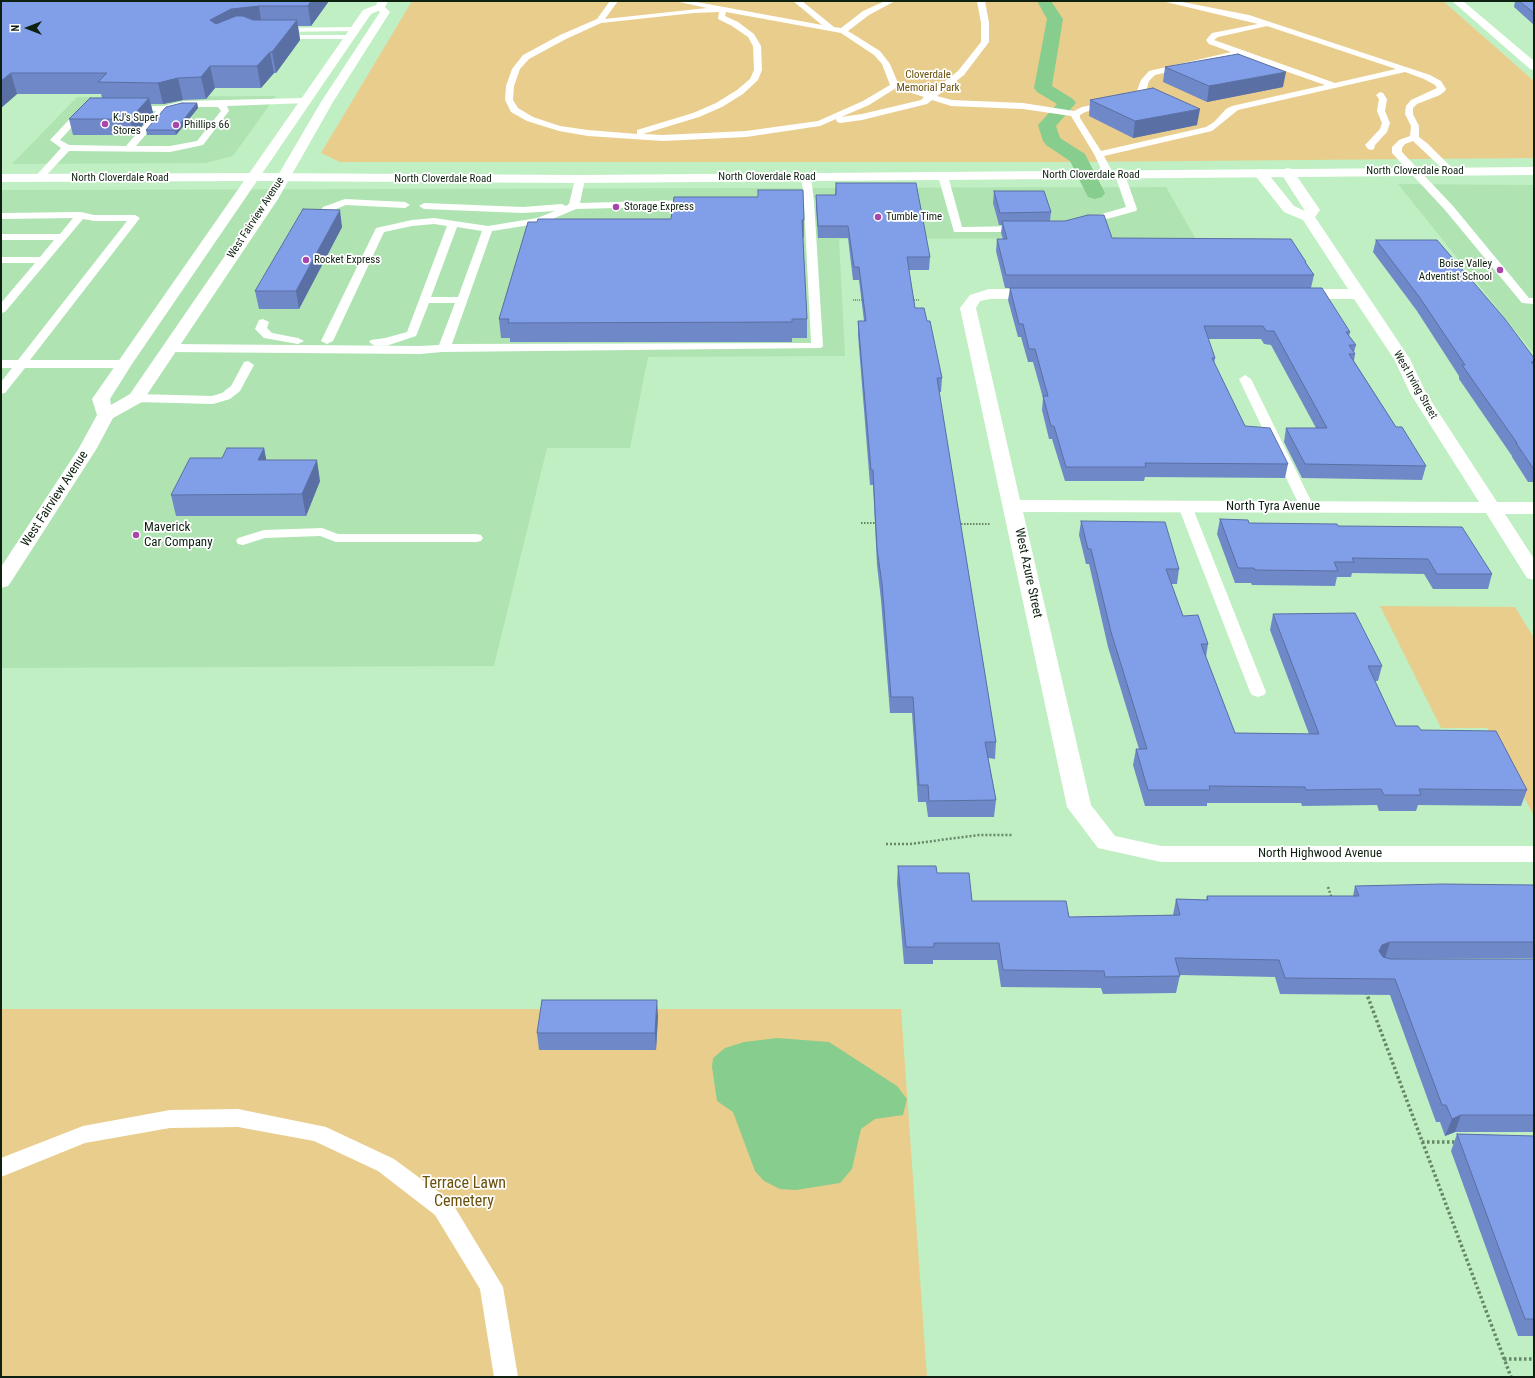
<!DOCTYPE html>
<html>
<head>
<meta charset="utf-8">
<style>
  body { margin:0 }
  #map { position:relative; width:1535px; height:1378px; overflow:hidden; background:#c0efc3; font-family:"Roboto Condensed",sans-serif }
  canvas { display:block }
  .frame { position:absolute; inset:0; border:2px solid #0e2010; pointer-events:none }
  .north { position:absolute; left:8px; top:8px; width:40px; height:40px; -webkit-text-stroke:3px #fff; paint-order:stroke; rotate:270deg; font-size:11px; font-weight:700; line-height:16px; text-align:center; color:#0e2010 }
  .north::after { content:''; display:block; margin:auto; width:14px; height:18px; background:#0e2010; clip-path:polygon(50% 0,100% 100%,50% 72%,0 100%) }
</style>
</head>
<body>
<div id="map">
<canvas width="1535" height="1378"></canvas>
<div class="frame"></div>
<div class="north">N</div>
</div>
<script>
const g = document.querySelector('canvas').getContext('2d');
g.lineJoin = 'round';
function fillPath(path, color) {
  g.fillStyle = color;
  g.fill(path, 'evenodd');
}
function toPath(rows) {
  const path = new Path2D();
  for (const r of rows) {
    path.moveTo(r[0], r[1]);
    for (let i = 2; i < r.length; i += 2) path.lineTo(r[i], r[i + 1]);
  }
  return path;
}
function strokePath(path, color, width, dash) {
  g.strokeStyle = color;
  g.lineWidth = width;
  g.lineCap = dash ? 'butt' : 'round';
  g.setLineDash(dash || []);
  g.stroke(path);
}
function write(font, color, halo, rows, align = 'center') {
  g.font = font + ' "Roboto Condensed",sans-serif';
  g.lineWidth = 3.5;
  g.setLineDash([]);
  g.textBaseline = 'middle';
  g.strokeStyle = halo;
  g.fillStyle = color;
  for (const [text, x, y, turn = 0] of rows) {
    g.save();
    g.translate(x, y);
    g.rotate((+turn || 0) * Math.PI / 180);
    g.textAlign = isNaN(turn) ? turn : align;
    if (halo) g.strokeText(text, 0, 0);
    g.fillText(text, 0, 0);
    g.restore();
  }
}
fillPath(toPath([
  [276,96,233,156,205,163,12,164,77,97],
  [1398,184,1534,185,1534,354],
  [1166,187,1200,246,1107,238,839,239,845,356,648,357,630,448,547,448,494,666,1,668,1,190]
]), '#afe4b2');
fillPath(toPath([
  [412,1,1443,1,1534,81,1534,158,1075,162,340,162,321,153],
  [1380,606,1515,607,1534,638,1534,816,1487,728,1441,728],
  [1,1009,901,1009,927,1377,1,1377]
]), '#e9cd8d');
fillPath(toPath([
  [777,1038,829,1042,897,1086,907,1099,903,1115,875,1119,861,1129,852,1169,840,1183,796,1190,780,1189,764,1181,755,1171,733,1112,717,1101,712,1067,713,1058,725,1048,744,1042]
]), '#87cd8d');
fillPath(toPath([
  [1037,1,1051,1,1063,19,1052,86,1073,99,1076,103,1056,126,1060,138,1085,154,1105,193,1102,197,1095,199,1088,197,1070,161,1046,145,1043,141,1038,125,1057,104,1037,92,1034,88,1047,19,1037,1]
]), '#87cd8d');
strokePath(toPath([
  [853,300,863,300],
  [910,300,920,300]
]), '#668668', 1.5, [1, 1]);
strokePath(toPath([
  [861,523,877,523],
  [958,524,991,524]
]), '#668668', 2, [1.5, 1.5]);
strokePath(toPath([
  [886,844,910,844,979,835,1013,835],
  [1328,887,1332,899]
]), '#668668', 2.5, [2, 2]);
strokePath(toPath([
  [1366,992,1511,1377],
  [1422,1142,1455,1142],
  [1504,1359,1534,1359]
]), '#668668', 3.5, [2.5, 2.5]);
fillPath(toPath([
  [610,1,618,1,605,19,707,8,675,1,691,1,822,25,793,1,802,1,834,27,841,28,863,11,885,1,895,1,869,15,848,31,880,51,890,64,898,83,930,93,958,71,981,42,981,23,977,1,985,1,989,23,989,42,964,75,937,96,952,100,1023,103,1074,111,1082,107,1135,96,1141,80,1149,71,1231,52,1209,44,1206,40,1212,33,1258,24,1162,1,1177,1,1249,15,1430,75,1441,81,1446,89,1445,91,1440,95,1417,104,1413,108,1413,114,1419,126,1419,137,1428,144,1455,171,1450,174,1447,173,1413,141,1405,144,1402,148,1402,152,1453,206,1529,298,1534,298,1534,304,1522,303,1445,210,1392,153,1392,147,1399,140,1410,136,1411,126,1405,114,1406,106,1411,100,1437,88,1435,85,1424,79,1405,72,1238,110,1212,131,1104,156,1114,175,1109,178,1104,175,1094,154,1071,116,1023,109,951,106,932,100,927,104,862,120,840,123,837,122,836,119,820,126,746,137,663,141,588,136,559,131,527,121,511,112,505,100,506,86,512,69,523,55,560,35,597,19,610,1],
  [719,12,718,19,732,26,748,37,753,46,754,70,750,79,737,90,716,103,693,113,637,130,637,134,588,130,560,126,533,117,518,108,513,100,514,86,520,69,529,59,566,39,601,23,694,13,719,12],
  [726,12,841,33,874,55,882,64,890,85,863,101,818,121,746,131,663,135,643,134,699,117,722,107,743,94,758,80,762,70,761,46,754,34,738,22,725,16,726,12],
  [1267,26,1396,69,1335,83,1214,40,1218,37,1267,26],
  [1239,55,1325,85,1232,106,1226,109,1214,122,1206,127,1101,151,1080,118,1080,115,1085,112,1141,100,1145,95,1149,81,1155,75,1239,55],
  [896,88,924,97,921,100,862,114,841,117,869,105,896,88],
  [358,27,358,31,355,31,276,32,272,30,276,28,358,27],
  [275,35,350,35,354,37,350,39,278,39,274,37,275,35],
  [1380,92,1383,93,1387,99,1385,111,1390,123,1387,132,1375,145,1374,149,1371,150,1368,149,1365,145,1380,129,1382,123,1377,111,1379,99,1376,95,1380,92],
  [304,98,308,101,307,103,227,106,229,111,203,145,170,152,69,151,42,180,36,180,34,178,61,148,50,140,79,109,86,107,90,110,85,113,60,140,69,145,126,146,156,111,131,111,128,110,128,106,163,106,183,101,304,98],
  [183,107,218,107,221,111,197,141,170,146,136,146,166,111,183,107],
  [1120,172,1125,175,1137,209,1136,211,1085,225,1081,224,1080,222,1081,220,1126,207,1115,175,1120,172],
  [943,173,948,176,962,227,1024,226,1029,229,1024,232,954,232,938,176,943,173],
  [806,174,811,177,814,201,823,346,821,348,442,352,420,354,170,352,164,348,170,344,420,346,439,345,455,303,429,303,416,336,386,346,375,346,369,342,371,340,385,338,407,332,447,226,434,224,412,226,384,232,333,341,327,344,321,341,376,228,412,220,434,218,488,226,537,218,555,211,523,213,424,209,419,206,424,203,523,207,562,204,566,206,569,204,575,179,580,176,585,179,580,203,694,200,699,203,694,206,576,209,543,223,492,231,452,344,811,343,804,204,796,203,795,201,796,199,804,198,801,177,806,174],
  [457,227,482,231,458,297,431,297,457,227],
  [345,199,405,202,410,205,405,208,346,205,331,211,327,219,319,219,318,217,323,207,345,199],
  [81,212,94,215,135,215,140,218,30,360,124,360,130,364,124,368,25,368,5,393,1,394,1,382,12,368,1,368,1,360,18,360,127,221,94,221,83,219,5,312,1,313,1,303,35,263,1,263,1,257,40,257,54,240,1,240,1,234,60,234,73,218,1,219,1,213,81,212],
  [263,319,269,322,267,328,272,333,298,338,304,341,298,344,264,338,255,329,259,320,263,319],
  [248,361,254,365,240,391,230,399,213,404,136,402,130,398,136,394,212,396,222,393,231,386,244,362,248,361],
  [1245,375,1251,379,1314,507,1312,510,1302,510,1300,507,1239,379,1245,375],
  [1185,502,1190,503,1192,506,1266,692,1264,695,1258,697,1252,695,1250,692,1178,506,1180,503,1185,502],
  [322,528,338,534,476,534,481,535,483,538,481,541,476,542,336,542,320,536,265,538,243,545,238,544,236,541,238,538,264,530,322,528],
  [238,1109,326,1127,394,1159,451,1201,503,1287,518,1377,494,1377,480,1289,435,1215,378,1171,314,1141,238,1127,170,1128,85,1143,1,1177,1,1158,83,1126,170,1110,238,1109]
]), '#fff');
fillPath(toPath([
  [1287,168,1292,169,1320,210,1315,217,1410,359,1426,393,1497,502,1534,502,1534,514,1505,514,1534,559,1534,580,1527,578,1486,513,1023,512,1091,805,1115,836,1161,846,1534,846,1534,862,1161,862,1098,848,1067,807,960,308,970,295,989,289,1039,289,1044,291,1047,294,1044,297,1039,299,990,299,980,301,976,308,1020,500,1479,502,1410,393,1394,359,1354,299,1295,299,1290,297,1287,294,1290,291,1295,289,1348,289,1303,220,1284,212,1253,173,1255,170,1260,169,1265,170,1294,206,1305,211,1280,172,1287,168]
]), '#fff');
fillPath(toPath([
  [1452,1,1463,1,1534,61,1534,70,1530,69,1452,1],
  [1534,167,1534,175,580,183,253,181,1,182,1,174,253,173,580,175,1534,167]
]), '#fff');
fillPath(toPath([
  [378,1,388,1,385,7,390,12,333,102,278,199,142,402,113,418,97,448,11,582,8,586,1,588,1,567,79,448,97,415,92,399,363,10,376,5,378,1],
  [378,11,380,12,321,102,264,199,130,394,111,405,110,399,132,364,371,14,378,11]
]), '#fff');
fillPath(toPath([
  [1,1,329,1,311,26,298,26,300,40,276,73,274,73,261,88,215,88,206,99,183,100,163,104,151,104,153,113,134,135,73,135,69,119,102,98,101,94,17,94,1,108],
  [1515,1,1534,1,1534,25,1514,7],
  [1165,67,1283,87,1207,102,1163,82],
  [1090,100,1197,125,1133,138,1089,116],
  [197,103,198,108,176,135,147,135,146,130],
  [836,183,930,257,929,270,909,270,915,308,927,321,942,378,941,392,939,392,996,742,995,759,988,758,996,800,994,817,928,817,926,802,918,802,912,713,890,713,881,600,877,565,873,485,870,485,858,335,858,321,864,321,859,280,853,280,848,238,818,238,816,207,816,195,835,195],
  [994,191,1051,212,1050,221,1112,238,1306,262,1306,263,1314,275,1311,288,1005,288,996,251,997,239,1003,239,1001,233,1002,225,999,225,993,203],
  [804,220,804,238,803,238,807,319,807,338,792,338,792,342,510,342,510,338,501,338,499,319,528,222],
  [342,227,299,309,259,309,255,291],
  [1376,240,1534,358,1534,482,1528,482,1512,457,1512,456,1459,379,1459,376,1417,311,1373,252],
  [1010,288,1350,332,1349,336,1356,345,1354,352,1355,354,1354,361,1396,427,1426,466,1422,480,1302,478,1284,442,1286,428,1316,428,1271,345,1264,344,1261,339,1208,339,1215,358,1214,364,1245,426,1288,464,1285,478,1145,477,1144,481,1065,481,1052,439,1049,439,1042,410,1043,398,1033,362,1028,362,1021,337,1018,337,1008,300],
  [264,448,266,460,320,481,306,516,176,516,171,495,222,458],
  [1220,519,1249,523,1338,526,1492,574,1488,589,1433,589,1424,574,1352,573,1351,577,1337,577,1335,586,1252,585,1251,583,1235,583,1217,534],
  [1081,521,1179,569,1177,584,1171,584,1183,616,1208,644,1206,657,1235,733,1309,734,1270,630,1273,614,1382,666,1378,681,1375,681,1396,726,1421,730,1527,790,1521,806,1418,805,1416,811,1379,811,1377,805,1302,806,1301,803,1207,803,1207,806,1145,806,1133,765,1136,749,1139,749,1108,647,1089,564,1086,564,1079,535],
  [898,866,937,873,972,901,1069,917,1173,915,1176,899,1206,900,1207,896,1353,896,1355,886,1534,885,1534,958,1389,958,1534,959,1534,1132,1455,1132,1445,1136,1440,1122,1436,1122,1390,995,1280,994,1275,977,1180,975,1176,993,1103,994,1101,988,1001,987,997,960,933,960,933,964,904,964,897,883],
  [658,1016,656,1050,539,1050,537,1033],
  [1457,1134,1534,1136,1534,1336,1518,1336,1451,1151]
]), '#6f89c8');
fillPath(toPath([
  [311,1,329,1,311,26,308,6],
  [259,6,262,26,214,40,210,20,231,9],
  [297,20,300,40,276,73,272,52],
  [270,52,274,73,261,88,257,66],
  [210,66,215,88,206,99,201,77],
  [1286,72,1283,87,1207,102,1209,86],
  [11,73,17,94,1,108,1,81],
  [178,78,183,100,163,104,158,83],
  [149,98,153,113,134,135,130,119],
  [197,103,198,108,176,135,175,130],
  [1200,109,1197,125,1133,138,1135,121],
  [340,210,342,227,299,309,296,291],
  [264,448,268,469,258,460],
  [317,460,320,481,306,516,302,494],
  [1390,942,1385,958,1377,961,1379,951,1382,945],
  [657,1000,658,1016,656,1050,655,1033],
  [1461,1115,1455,1132,1445,1136,1452,1119]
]), '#5a6fa3');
const building = toPath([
  [1,1,311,1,308,6,259,6,231,9,210,20,216,24,236,16,243,16,253,20,297,20,272,52,270,52,257,66,210,66,201,77,178,78,158,83,98,82,107,73,11,73,1,81,1,1],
  [1519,1,1534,1,1534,13,1519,1],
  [1238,54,1286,72,1209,86,1165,67,1238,54],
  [1153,88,1200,109,1135,121,1090,100,1153,88],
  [90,98,149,98,130,119,69,119,90,98],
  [182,103,197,103,175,130,146,130,166,107,182,103],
  [836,183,916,183,930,257,907,257,915,308,924,308,927,321,930,321,942,378,937,378,996,742,985,742,996,800,929,801,928,785,919,785,913,697,891,697,882,584,877,549,873,470,871,470,858,321,866,321,859,267,854,267,848,226,818,226,816,195,836,195,836,183],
  [758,190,803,190,804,220,802,220,807,319,792,319,792,322,508,323,509,319,499,319,528,222,537,222,538,219,671,219,674,197,758,197,758,190],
  [994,191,1044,191,1051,212,1000,213,994,191],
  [303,209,340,210,296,291,255,291,303,209],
  [1088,215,1104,215,1112,238,1291,239,1306,262,1305,262,1314,275,1006,275,997,239,1007,239,1002,221,1065,221,1088,215],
  [1376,240,1437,240,1505,319,1534,358,1534,362,1531,362,1534,365,1534,468,1533,468,1516,443,1517,443,1462,365,1465,365,1420,298,1376,240],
  [1010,288,1322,288,1350,332,1346,332,1356,345,1349,345,1355,354,1349,354,1396,427,1402,427,1426,466,1305,464,1286,428,1327,428,1274,331,1266,331,1263,326,1204,326,1215,358,1212,358,1245,426,1270,428,1288,464,1145,463,1146,467,1066,467,1054,426,1051,426,1043,396,1048,396,1035,349,1029,349,1023,324,1019,324,1010,288],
  [227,448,264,448,258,460,317,460,302,494,171,495,190,458,222,458,227,448],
  [1220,519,1248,520,1249,523,1337,524,1338,526,1462,527,1492,574,1437,574,1428,559,1352,558,1354,562,1334,562,1338,571,1255,570,1254,568,1238,568,1220,519],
  [1081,521,1165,522,1179,569,1166,569,1183,616,1198,615,1208,644,1201,644,1235,733,1319,734,1273,614,1355,613,1382,666,1368,666,1396,726,1418,726,1421,730,1496,731,1527,790,1419,789,1421,795,1384,795,1381,789,1306,790,1305,787,1209,786,1210,790,1148,790,1136,749,1147,749,1111,632,1091,549,1088,549,1081,521],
  [898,866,936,866,937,873,969,873,972,901,1066,901,1069,917,1180,915,1176,899,1208,900,1207,896,1359,896,1355,886,1443,884,1534,885,1534,942,1390,942,1382,945,1379,951,1383,957,1390,959,1534,959,1534,1115,1461,1115,1452,1119,1446,1105,1442,1105,1395,979,1285,978,1279,960,1175,958,1180,976,1105,977,1104,971,1003,970,999,943,934,943,934,947,906,947,898,866],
  [542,1000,657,1000,655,1033,537,1033,542,1000],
  [1457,1134,1534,1136,1534,1319,1525,1319,1457,1134]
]);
fillPath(building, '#819fe9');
strokePath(building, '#5a6fa3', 1);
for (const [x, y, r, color] of [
  [105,124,4,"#a946ac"],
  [176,125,4,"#a946ac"],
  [616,207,4,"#a946ac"],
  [878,217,4,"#a946ac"],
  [306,260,4,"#a946ac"],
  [1500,270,4,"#a946ac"],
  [136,535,4,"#a946ac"]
]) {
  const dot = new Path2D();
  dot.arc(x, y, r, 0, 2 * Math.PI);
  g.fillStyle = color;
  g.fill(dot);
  strokePath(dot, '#fff', 1.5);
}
write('11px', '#69500b', '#fff', [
  ["Cloverdale",928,75],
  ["Memorial Park",928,88]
]);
write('11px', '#0e2010', '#fff', [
  ["KJ's Super",113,118],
  ["Stores",113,131],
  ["Phillips 66",184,125],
  ["Storage Express",624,207],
  ["Tumble Time",886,217],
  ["Rocket Express",314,260],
  ["Boise Valley",1492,264,"right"],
  ["Adventist School",1492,277,"right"]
], 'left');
write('11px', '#0e2010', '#fff', [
  ["North Cloverdale Road",1415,171],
  ["North Cloverdale Road",1091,175],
  ["North Cloverdale Road",767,177],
  ["North Cloverdale Road",120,178],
  ["North Cloverdale Road",443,179],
  ["West Fairview Avenue",256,218,-57],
  ["West Irving Street",1415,385,60]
]);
write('13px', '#0e2010', '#fff', [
  ["West Fairview Avenue",55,499,-57],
  ["North Tyra Avenue",1273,507],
  ["West Azure Street",1028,573,78],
  ["North Highwood Avenue",1320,854]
]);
write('13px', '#0e2010', '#fff', [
  ["Maverick",144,528],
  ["Car Company",144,543]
], 'left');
write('16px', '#69500b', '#fff', [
  ["Terrace Lawn",464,1184],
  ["Cemetery",464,1202]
]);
</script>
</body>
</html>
